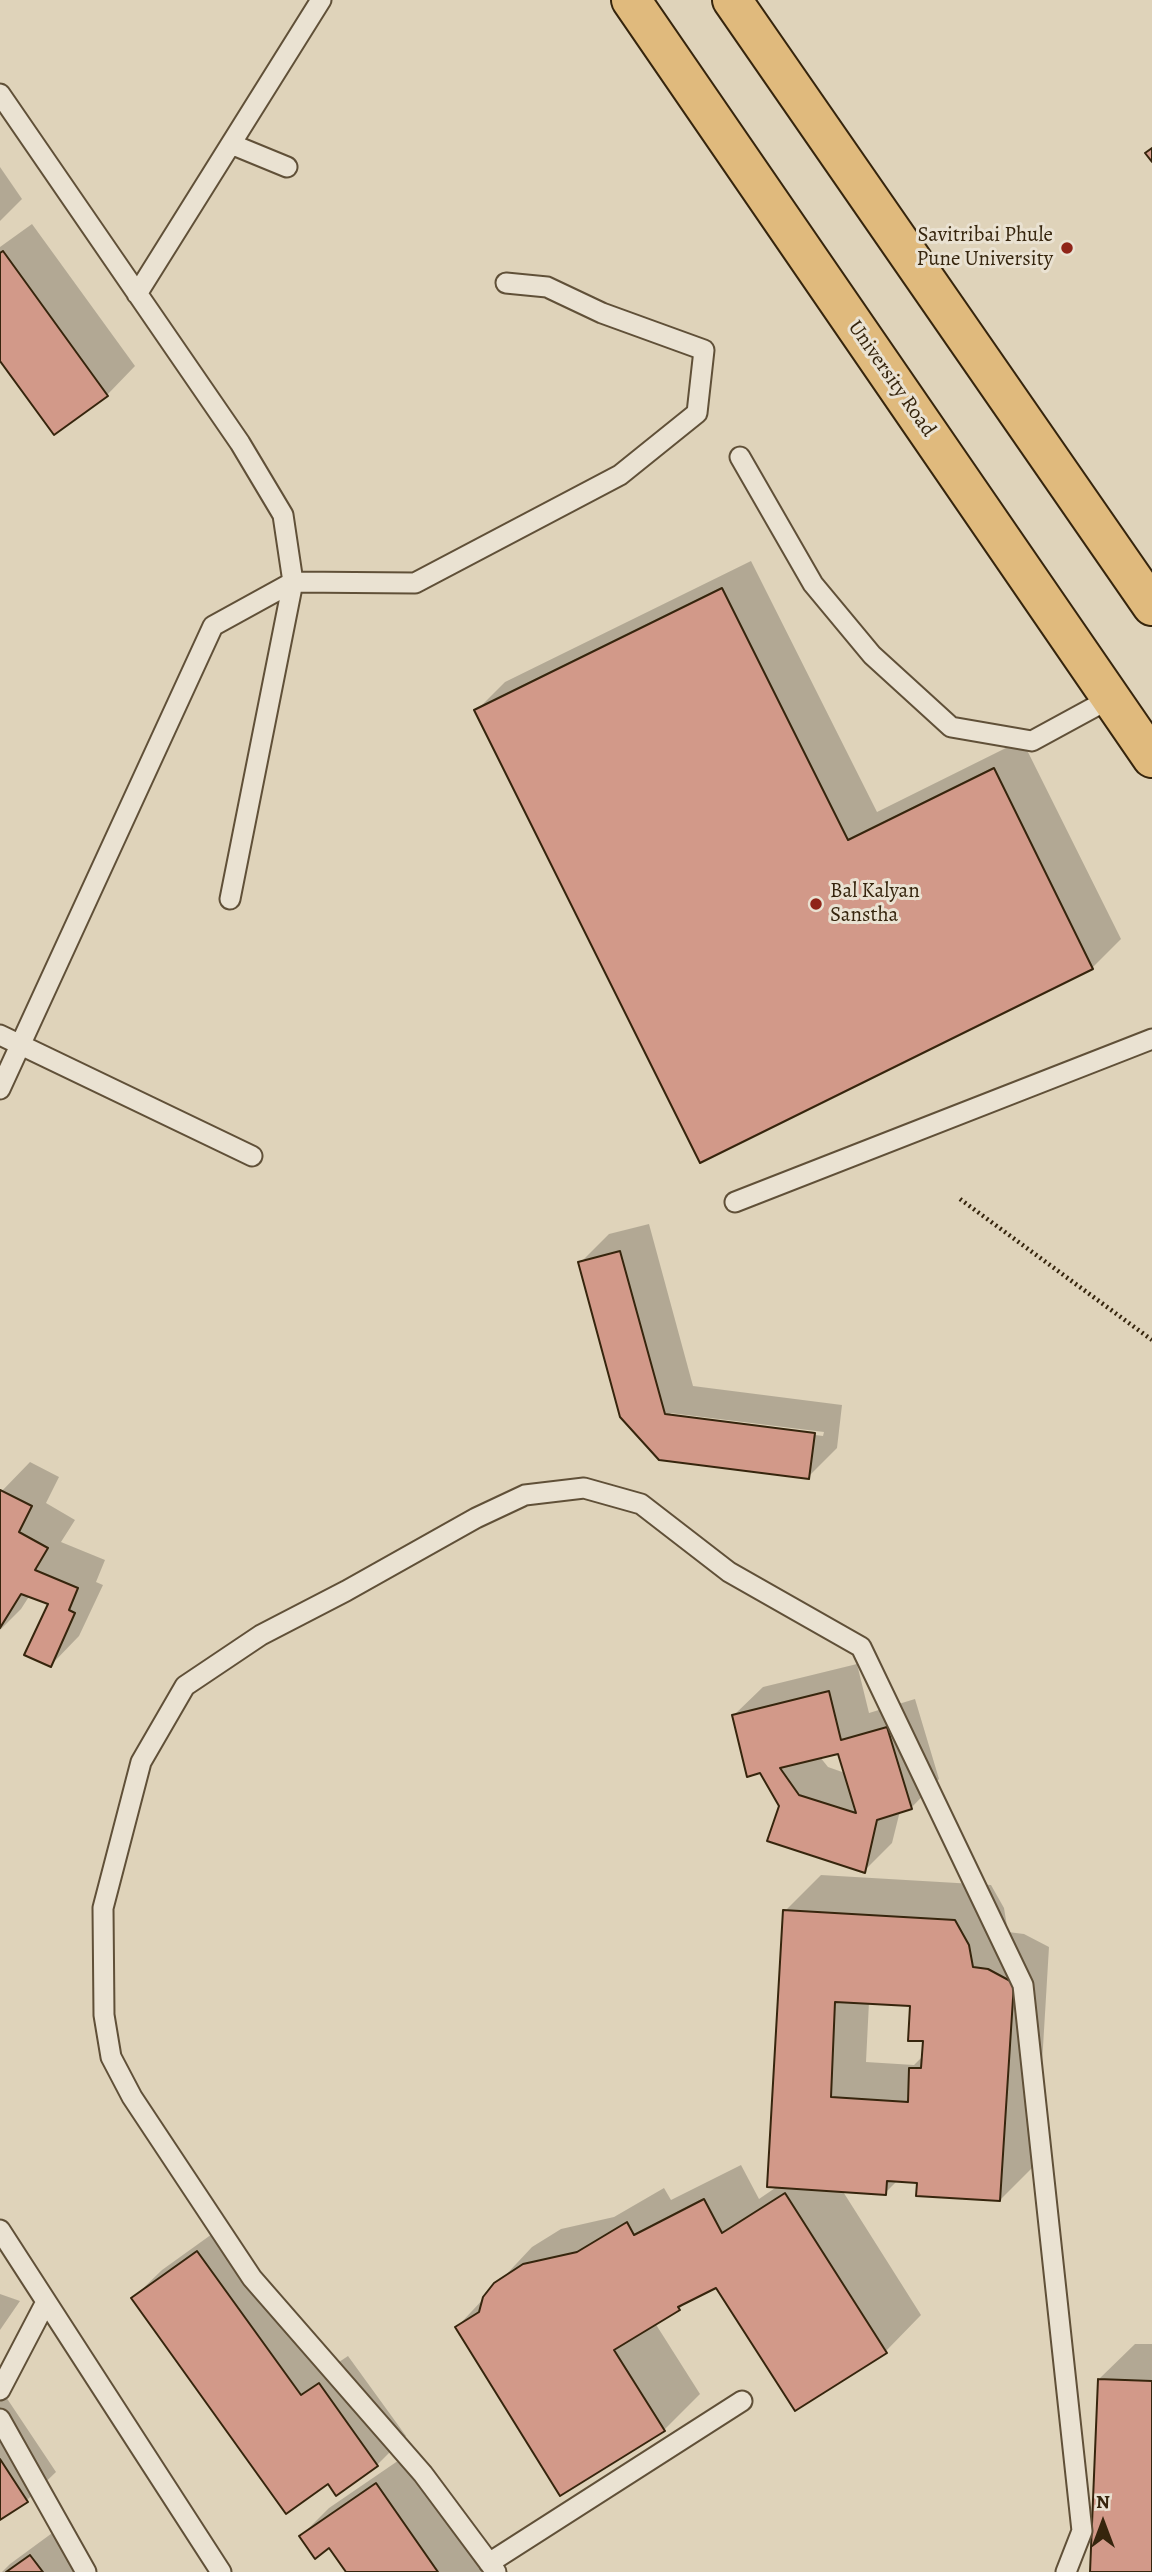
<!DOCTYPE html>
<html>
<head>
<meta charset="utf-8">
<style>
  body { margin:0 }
  #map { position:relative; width:1152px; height:2572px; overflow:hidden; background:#dfd3ba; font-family:Alegreya,serif }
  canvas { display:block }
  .north { position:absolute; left:1068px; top:2488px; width:70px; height:70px; -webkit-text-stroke:5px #eae2d2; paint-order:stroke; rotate:0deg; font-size:19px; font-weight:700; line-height:28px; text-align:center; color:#36250d }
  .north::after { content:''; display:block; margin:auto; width:24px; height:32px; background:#36250d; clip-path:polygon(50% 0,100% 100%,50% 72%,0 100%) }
</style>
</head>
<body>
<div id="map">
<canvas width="1152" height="2572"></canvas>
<div class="north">N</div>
</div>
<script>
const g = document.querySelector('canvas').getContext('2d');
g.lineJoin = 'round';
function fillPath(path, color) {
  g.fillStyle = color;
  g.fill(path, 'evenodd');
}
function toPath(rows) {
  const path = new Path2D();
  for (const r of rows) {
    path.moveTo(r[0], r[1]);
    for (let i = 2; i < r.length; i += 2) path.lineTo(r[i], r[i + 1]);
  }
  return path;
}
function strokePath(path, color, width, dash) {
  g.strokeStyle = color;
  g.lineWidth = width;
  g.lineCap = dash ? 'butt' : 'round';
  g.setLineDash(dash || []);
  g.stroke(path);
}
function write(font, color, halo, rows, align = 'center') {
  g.font = font + ' Alegreya,serif';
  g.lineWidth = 6;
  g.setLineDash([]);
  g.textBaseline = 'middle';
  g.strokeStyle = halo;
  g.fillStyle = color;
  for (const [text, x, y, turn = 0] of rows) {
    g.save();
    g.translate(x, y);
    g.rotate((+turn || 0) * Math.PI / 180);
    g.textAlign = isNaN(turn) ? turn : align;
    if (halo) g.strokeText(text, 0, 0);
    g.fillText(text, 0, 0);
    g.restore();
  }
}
fillPath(toPath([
  [0,167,22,199,0,221],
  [32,224,135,366,107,395,0,358,0,247],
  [751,561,877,812,1022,740,1121,939,1092,968,701,1161,476,711,505,682],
  [649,1224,693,1386,842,1405,837,1448,808,1477,660,1458,580,1263,609,1234],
  [670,1413,824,1432,823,1436,674,1417],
  [30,1462,59,1477,46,1503,75,1520,61,1542,105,1560,96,1582,103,1585,79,1636,51,1665,50,1604,30,1595,21,1609,0,1630,0,1493],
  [857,1664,869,1713,915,1699,939,1779,911,1808,900,1811,892,1843,864,1871,780,1806,734,1715,763,1687],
  [839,1752,845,1773,828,1767,820,1757],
  [821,1875,991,1885,1004,1908,1008,1932,1024,1934,1049,1947,1036,2164,1000,2200,919,2182,898,2180,885,2193,842,2190,921,2315,886,2351,717,2286,687,2301,679,2309,655,2323,700,2394,664,2430,457,2327,532,2247,561,2229,614,2217,664,2188,671,2200,741,2165,759,2199,778,2186,785,1911],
  [869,2002,911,2004,925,2040,924,2055,914,2065,866,2062],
  [226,2224,330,2368,348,2356,406,2436,377,2465,337,2493,328,2482,133,2298,162,2270],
  [0,2294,20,2301,0,2330],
  [1135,2344,1152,2344,1152,2572,1091,2572,1099,2379],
  [0,2388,56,2472,27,2500,0,2518],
  [405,2456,484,2569,481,2572,348,2572,330,2546,301,2536,329,2508],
  [59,2528,92,2572,2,2572,10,2564]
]), '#0003');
const building = toPath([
  [1152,148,1152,162,1145,153,1152,148],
  [3,251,108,396,54,435,0,361,0,253,3,251],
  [722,588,848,840,994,768,1093,969,700,1163,474,710,722,588],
  [620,1251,665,1414,815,1433,809,1479,659,1460,620,1417,578,1262,620,1251],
  [0,1490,32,1506,19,1532,48,1548,35,1570,78,1588,69,1610,75,1613,51,1667,24,1655,48,1604,21,1594,0,1628,0,1490],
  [829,1691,841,1740,887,1727,912,1809,877,1820,865,1873,767,1841,779,1806,760,1773,747,1777,732,1715,829,1691],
  [838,1754,856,1813,799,1795,780,1768,838,1754],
  [783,1910,955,1920,969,1945,973,1967,988,1969,1014,1983,1000,2201,916,2196,917,2183,887,2181,886,2195,767,2187,783,1910],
  [835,2002,910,2006,908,2041,923,2041,921,2068,909,2068,908,2102,831,2097,835,2002],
  [785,2193,887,2353,795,2411,716,2288,678,2307,680,2310,614,2350,665,2431,560,2496,455,2327,479,2312,483,2297,494,2283,523,2264,577,2252,627,2222,634,2235,704,2199,722,2233,785,2193],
  [197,2251,301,2395,319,2383,378,2466,336,2496,328,2484,286,2514,131,2298,197,2251],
  [1098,2379,1152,2381,1152,2572,1090,2572,1098,2379],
  [0,2459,28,2502,0,2520,0,2459],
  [376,2483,438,2572,346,2572,329,2548,315,2559,299,2536,376,2483],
  [30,2555,43,2572,6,2572,30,2555]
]);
fillPath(building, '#d29989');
strokePath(building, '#36250d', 2);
const service = toPath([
  [0,94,240,443,283,515,293,582,230,899],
  [231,144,287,167],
  [137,294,321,0],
  [740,457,813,584,872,655,951,727,1032,741,1111,698],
  [0,1035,252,1156],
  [0,1089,213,626,293,582,415,583,620,475,697,413,704,350,602,313,547,287,506,283],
  [735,1202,1152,1039],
  [0,2230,221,2572],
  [0,2390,46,2302],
  [0,2419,86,2572],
  [489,2563,742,2401],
  [496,2572,423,2474,252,2278,132,2097,111,2057,104,2015,103,1908,141,1762,185,1686,261,1635,346,1591,476,1518,525,1495,584,1488,641,1504,729,1572,861,1647,1023,1985,1082,2531,1066,2572]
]);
const primary = toPath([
  [631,0,1152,758],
  [732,0,1152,606]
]);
strokePath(service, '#605038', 23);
strokePath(primary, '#36250d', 42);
strokePath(toPath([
  [960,1199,1152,1340]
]), '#36250d', 4.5, [2, 3.5]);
strokePath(service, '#eae2d2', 19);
strokePath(primary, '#e0ba7d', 38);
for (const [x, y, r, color] of [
  [1067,248,7,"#8f2418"],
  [816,904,7,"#8f2418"]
]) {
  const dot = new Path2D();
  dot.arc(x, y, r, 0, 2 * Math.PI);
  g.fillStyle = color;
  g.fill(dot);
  strokePath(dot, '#eae2d2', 2.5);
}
write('21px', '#36250d', '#eae2d2', [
  ["Savitribai Phule",1053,236],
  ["Pune University",1053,260],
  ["Bal Kalyan",830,892,"left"],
  ["Sanstha",830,916,"left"]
], 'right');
write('21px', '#36250d', '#eae2d2', [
  ["University Road",891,379,55]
]);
</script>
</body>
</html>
